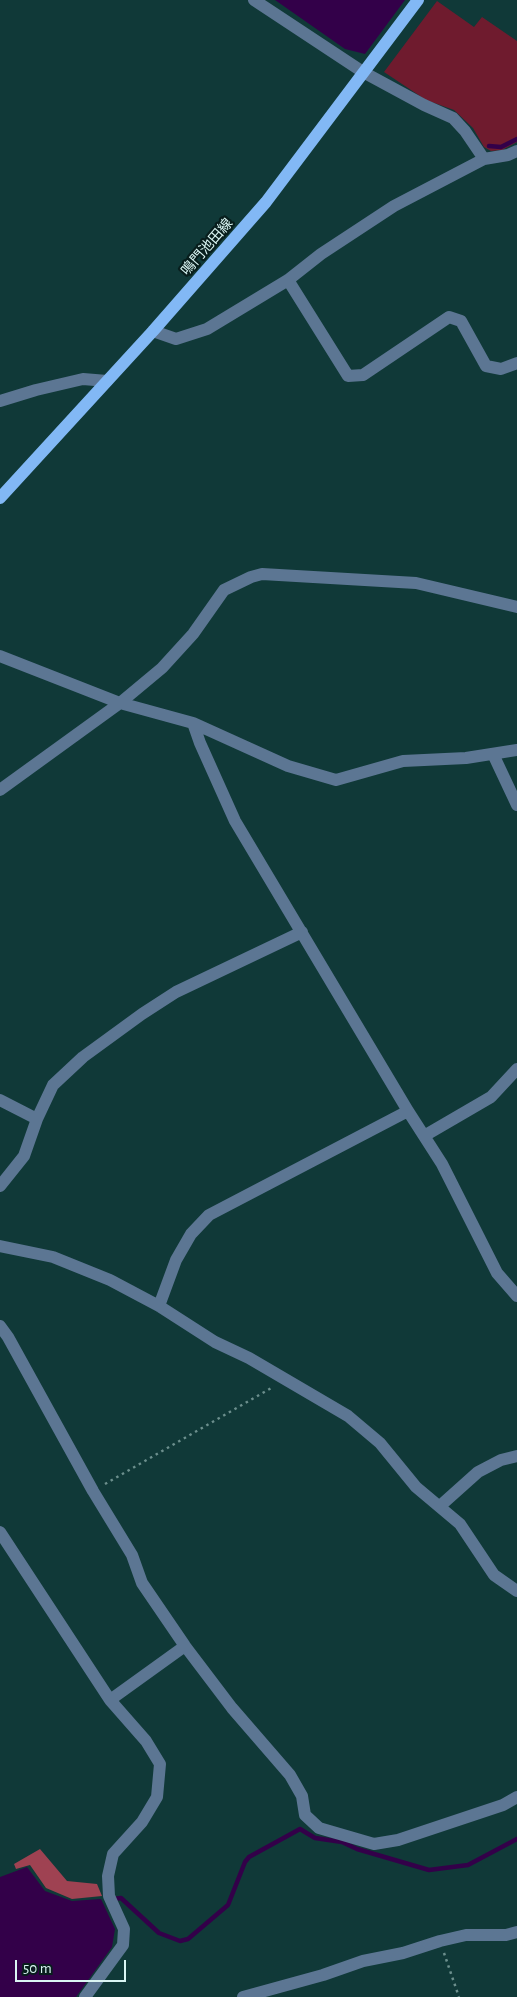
<!DOCTYPE html>
<html>
<head>
<meta charset="utf-8">
<style>
  body { margin:0 }
  #map { position:relative; width:517px; height:1997px; overflow:hidden; background:#103938; font-family:"Alegreya Sans",sans-serif }
  canvas { display:block }
  .scale { position:absolute; left:15px; top:1960px; width:111px; height:22px; box-sizing:border-box; border:2px solid #daf5f3; border-top:0; padding-left:6px; font-size:15px; line-height:18px; white-space:nowrap; color:#daf5f3; -webkit-text-stroke:4px #081e1d; paint-order:stroke }
</style>
</head>
<body>
<div id="map">
<canvas width="517" height="1997"></canvas>
<div class="scale">50 m</div>
</div>
<script>
const g = document.querySelector('canvas').getContext('2d');
g.lineJoin = 'round';
function fillPath(path, color) {
  g.fillStyle = color;
  g.fill(path, 'evenodd');
}
function toPath(rows) {
  const path = new Path2D();
  for (const r of rows) {
    path.moveTo(r[0], r[1]);
    for (let i = 2; i < r.length; i += 2) path.lineTo(r[i], r[i + 1]);
  }
  return path;
}
function strokePath(path, color, width, dash) {
  g.strokeStyle = color;
  g.lineWidth = width;
  g.lineCap = dash ? 'butt' : 'round';
  g.setLineDash(dash || []);
  g.stroke(path);
}
function write(font, color, halo, rows, align = 'center') {
  g.font = font + ' "Alegreya Sans","Noto Sans JP",sans-serif';
  g.lineWidth = 4.5;
  g.setLineDash([]);
  g.textBaseline = 'middle';
  g.strokeStyle = halo;
  g.fillStyle = color;
  for (const [text, x, y, turn = 0] of rows) {
    g.save();
    g.translate(x, y);
    g.rotate((+turn || 0) * Math.PI / 180);
    g.textAlign = isNaN(turn) ? turn : align;
    if (halo) g.strokeText(text, 0, 0);
    g.fillText(text, 0, 0);
    g.restore();
  }
}
fillPath(toPath([
  [437,1,474,27,482,17,517,41,517,142,502,150,491,151,484,147,473,128,454,110,426,100,384,72]
]), '#6f1b2e');
fillPath(toPath([
  [40,1849,67,1881,97,1884,102,1896,72,1899,46,1888,30,1865,16,1869,14,1864]
]), '#9f4252');
fillPath(toPath([
  [275,0,405,0,365,54,345,49],
  [27,1867,45,1891,72,1901,101,1899,115,1929,112,1947,76,1997,0,1997,0,1877]
]), '#330049');
strokePath(toPath([
  [489,146,501,147,517,139],
  [113,1899,121,1898,159,1933,180,1941,188,1939,228,1905,245,1862,249,1857,300,1829,315,1838,342,1842,357,1849,429,1870,468,1865,517,1839]
]), '#330049', 4.5);
strokePath(toPath([
  [105,1484,273,1387],
  [444,1953,459,1997]
]), '#6c8f8d', 2.5, [2.5, 4]);
strokePath(toPath([
  [254,0,363,72,424,105,453,118,465,131,484,159],
  [288,280,348,376,363,375,449,317,461,321,486,366,501,369,517,363],
  [153,331,176,339,207,329,288,280,321,254,394,206,484,159,508,155,517,151],
  [0,401,36,390,83,379,107,381],
  [0,656,120,703,193,723,288,766,336,780,403,761,466,758,517,750],
  [193,723,200,743,235,821,408,1111,442,1164,497,1273,517,1296],
  [493,754,517,805],
  [0,790,120,703,162,668,193,634,224,590,251,577,262,574,416,583,517,607],
  [0,1100,37,1119],
  [424,1136,491,1097,517,1069],
  [0,1186,24,1156,37,1119,53,1085,83,1057,142,1014,176,992,302,932],
  [0,1246,53,1257,110,1280,159,1306,215,1342,249,1358,348,1416,380,1443,416,1487,460,1524,494,1575,517,1591],
  [159,1306,176,1260,191,1234,209,1215,408,1111],
  [0,1326,8,1337,93,1491,132,1555,142,1583,185,1646,232,1708,290,1775,302,1796,305,1815,319,1828,374,1844,398,1840,503,1805,517,1797],
  [440,1506,478,1472,501,1460,517,1456],
  [0,1532,110,1700,146,1741,160,1764,157,1797,142,1822,113,1854,108,1876,109,1896,124,1929,123,1945,85,1997],
  [110,1700,185,1646],
  [243,1997,323,1975,363,1961,403,1953,440,1941,466,1935,506,1935,517,1932]
]), '#5c7693', 12);
strokePath(toPath([
  [0,498,153,331,266,202,418,0]
]), '#82b8f5', 12);
write('14px', '#daf5f3', '#081e1d', [
  ["鳴門池田線",207,247,-49]
]);
</script>
</body>
</html>
